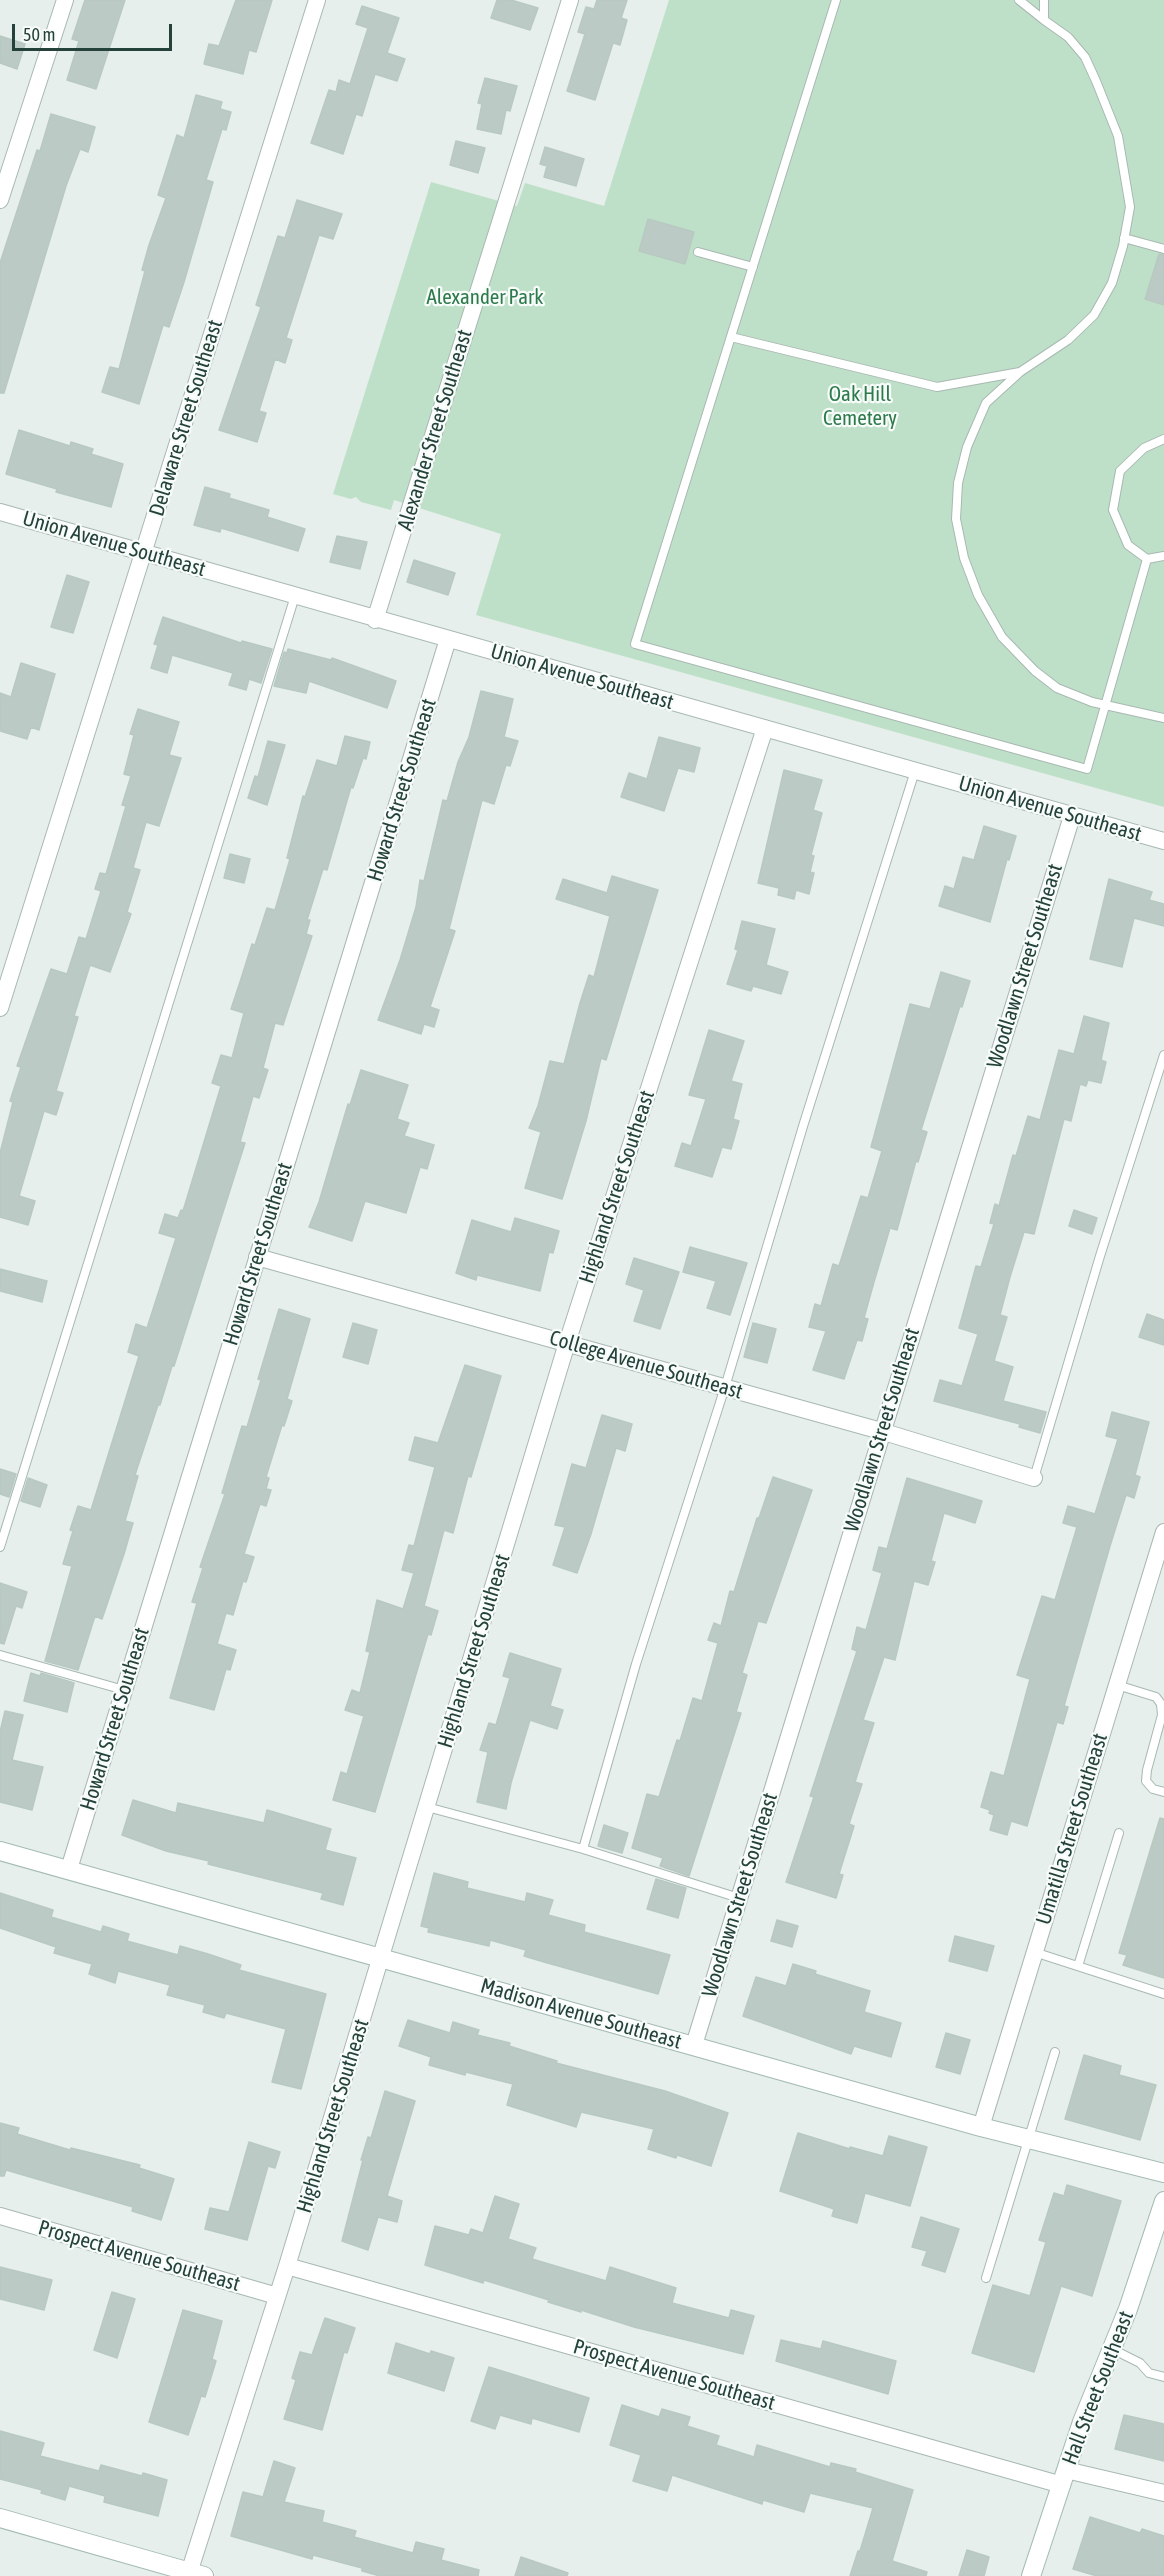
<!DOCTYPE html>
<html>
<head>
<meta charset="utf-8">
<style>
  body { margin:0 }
  #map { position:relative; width:1164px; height:2576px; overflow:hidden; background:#e6efeb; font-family:"Asap Condensed",sans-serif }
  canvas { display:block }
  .scale { position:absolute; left:12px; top:24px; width:160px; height:27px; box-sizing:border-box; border:3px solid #24423a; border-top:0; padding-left:8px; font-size:18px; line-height:21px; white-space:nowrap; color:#24423a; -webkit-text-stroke:4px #f7fbf9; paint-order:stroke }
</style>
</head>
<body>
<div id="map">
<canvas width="1164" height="2576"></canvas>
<div class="scale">50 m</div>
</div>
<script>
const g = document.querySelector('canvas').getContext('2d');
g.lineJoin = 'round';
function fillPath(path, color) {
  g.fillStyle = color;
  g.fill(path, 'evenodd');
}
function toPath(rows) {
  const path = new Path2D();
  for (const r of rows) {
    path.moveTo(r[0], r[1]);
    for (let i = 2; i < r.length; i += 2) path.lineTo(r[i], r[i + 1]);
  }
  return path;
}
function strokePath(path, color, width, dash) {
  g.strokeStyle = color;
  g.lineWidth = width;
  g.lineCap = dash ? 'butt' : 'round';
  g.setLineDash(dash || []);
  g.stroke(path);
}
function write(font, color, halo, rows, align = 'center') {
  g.font = font + ' "Asap Condensed",sans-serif';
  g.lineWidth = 4.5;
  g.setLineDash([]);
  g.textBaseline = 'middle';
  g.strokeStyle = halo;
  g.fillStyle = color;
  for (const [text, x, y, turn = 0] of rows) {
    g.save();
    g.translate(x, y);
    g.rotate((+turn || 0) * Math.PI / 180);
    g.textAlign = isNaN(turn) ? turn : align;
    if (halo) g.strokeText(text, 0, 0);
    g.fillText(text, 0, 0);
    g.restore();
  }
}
fillPath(toPath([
  [669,0,1164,0,1164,807,476,615,501,534,394,500,391,510,361,502,356,497,351,499,333,494,431,182,517,206,525,183,604,206]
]), '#bfe0c8');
const building = toPath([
  [85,0,125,0,96,89,67,80,79,41,72,39,85,0],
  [236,0,272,0,256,52,249,50,243,74,204,64,209,44,219,46,236,0],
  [497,0,511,0,538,8,530,30,491,18,497,0],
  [597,0,627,0,621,18,627,20,620,45,613,43,595,100,567,91,585,34,578,32,586,7,594,9,597,0],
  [362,6,399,18,387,53,405,59,397,81,375,74,362,116,356,114,343,154,311,143,329,90,336,92,339,80,350,84,368,28,356,24,362,6],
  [0,36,25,44,17,69,0,63,0,36],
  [485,78,517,86,510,111,506,110,501,134,477,129,482,104,478,103,485,78],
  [196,95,222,102,220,109,231,112,226,130,222,129,206,180,213,182,184,282,169,327,163,325,139,404,102,392,110,367,119,369,145,271,142,270,149,245,166,198,158,195,177,135,184,138,196,95],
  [51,114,95,127,88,152,80,149,66,186,4,393,0,393,0,263,37,150,40,151,51,114],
  [456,141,485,148,478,173,450,165,456,141],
  [545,147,584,159,576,186,544,177,547,166,540,164,545,147],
  [297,200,342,214,333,239,319,235,286,338,292,340,285,363,275,359,259,411,266,413,257,442,219,430,261,307,256,305,278,236,285,238,297,200],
  [648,219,694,232,685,264,639,251,648,219],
  [1159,254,1164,255,1164,305,1145,299,1159,254],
  [19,430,70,446,71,442,93,449,91,454,123,464,111,507,56,492,57,489,6,474,19,430],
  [205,487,230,494,229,498,269,510,267,517,305,529,298,551,221,528,220,532,194,525,205,487],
  [337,536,367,542,360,569,330,562,337,536],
  [414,560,455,573,448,595,407,582,414,560],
  [67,575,89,582,73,633,51,627,67,575],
  [163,617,241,643,242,641,272,649,261,683,249,679,246,690,229,685,233,673,172,655,167,673,151,668,158,645,154,644,163,617],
  [288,649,331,660,332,658,396,681,387,708,309,681,306,693,274,686,284,652,287,653,288,649],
  [21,663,55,674,39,730,31,727,27,739,0,731,0,693,11,697,21,663],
  [481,691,513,699,504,737,518,741,510,766,506,765,494,804,482,800,449,929,455,931,430,1007,439,1010,434,1027,424,1024,421,1034,378,1020,400,960,416,907,420,880,424,881,443,800,447,801,458,762,469,737,481,691],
  [138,709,179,722,169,755,181,758,159,826,146,822,133,868,140,870,127,912,131,914,110,972,90,965,74,1016,78,1017,56,1091,63,1093,56,1115,44,1111,19,1196,35,1201,28,1225,0,1217,0,1153,13,1102,10,1101,21,1067,17,1066,51,969,67,974,79,937,86,939,101,891,95,889,100,873,106,874,126,806,122,805,131,776,124,774,134,735,130,734,138,709],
  [345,736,370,742,366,759,363,758,353,788,351,787,327,870,323,869,307,920,310,920,306,934,312,936,283,1025,275,1023,263,1068,268,1070,259,1098,253,1096,240,1142,245,1143,174,1366,172,1366,160,1405,158,1405,135,1475,138,1476,125,1521,133,1523,124,1554,102,1619,95,1616,78,1670,45,1661,72,1566,63,1564,73,1531,70,1530,78,1506,91,1510,139,1356,128,1352,136,1324,147,1328,176,1238,159,1233,165,1214,178,1218,181,1210,183,1211,221,1086,212,1083,221,1055,232,1058,244,1013,231,1009,240,982,252,944,255,945,267,908,275,910,290,859,287,858,303,796,305,797,317,760,337,766,345,736],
  [659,737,700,748,694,772,678,768,664,811,621,797,629,773,647,779,659,737],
  [268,741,285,745,267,805,248,798,255,776,258,777,268,741],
  [784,770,822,780,813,810,822,813,811,855,814,856,810,872,814,873,809,894,796,890,794,899,778,895,779,888,758,883,784,770],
  [984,826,1016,836,1009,860,1007,859,990,922,939,906,945,886,954,889,963,857,974,860,984,826],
  [230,854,250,859,244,883,224,878,230,854],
  [612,876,658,890,606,1060,601,1058,586,1121,562,1199,525,1188,541,1132,529,1128,538,1106,550,1061,564,1064,580,1003,589,975,594,977,610,916,556,899,563,879,607,893,612,876],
  [1109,879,1152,892,1149,900,1164,904,1164,926,1134,918,1122,967,1090,959,1109,879],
  [742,921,775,929,766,965,788,972,781,994,753,986,751,991,727,984,738,950,735,949,742,921],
  [941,972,970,981,962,1007,960,1006,921,1130,927,1132,918,1162,916,1161,897,1230,890,1228,874,1282,864,1318,868,1319,862,1341,857,1340,844,1379,813,1370,826,1331,809,1327,815,1304,821,1306,833,1264,839,1266,861,1196,868,1198,882,1151,871,1147,910,1004,930,1009,941,972],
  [1084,1016,1109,1023,1101,1060,1106,1062,1101,1083,1088,1080,1086,1086,1080,1084,1071,1121,1064,1119,1034,1234,1024,1232,1010,1277,1000,1315,1007,1317,994,1361,1013,1367,1003,1401,1046,1412,1040,1433,1019,1427,1020,1424,934,1401,940,1380,962,1386,978,1334,959,1328,976,1266,981,1267,994,1224,990,1223,995,1204,999,1206,1013,1155,1016,1156,1028,1116,1040,1120,1059,1050,1074,1054,1084,1016],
  [709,1030,744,1041,731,1081,742,1084,733,1119,739,1121,731,1149,722,1147,712,1177,675,1166,682,1143,691,1146,706,1099,689,1095,709,1030],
  [361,1070,408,1085,397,1119,409,1123,404,1136,434,1145,427,1169,420,1167,406,1213,365,1201,352,1241,309,1227,319,1202,348,1104,350,1105,361,1070],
  [1074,1210,1097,1218,1092,1234,1069,1226,1074,1210],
  [515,1218,559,1231,553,1253,549,1252,540,1291,477,1275,476,1280,456,1273,472,1220,511,1232,515,1218],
  [690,1247,747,1263,730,1315,707,1308,716,1281,683,1272,690,1247],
  [634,1258,679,1272,660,1329,634,1321,644,1290,626,1284,634,1258],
  [0,1269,47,1281,42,1302,0,1291,0,1269],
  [279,1309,310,1319,287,1399,292,1401,284,1426,282,1425,266,1477,269,1478,266,1489,271,1490,266,1506,260,1504,244,1554,254,1557,246,1582,243,1581,233,1615,226,1613,217,1644,236,1650,230,1670,226,1669,214,1710,170,1698,197,1603,192,1602,203,1568,200,1567,225,1494,222,1493,242,1426,247,1427,261,1380,258,1379,279,1309],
  [1147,1314,1164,1320,1164,1345,1139,1337,1147,1314],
  [353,1323,377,1330,368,1364,343,1357,353,1323],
  [753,1323,776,1329,767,1363,744,1357,753,1323],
  [465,1365,501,1376,471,1477,468,1476,453,1533,444,1530,424,1606,438,1611,431,1635,428,1634,375,1812,333,1800,341,1772,347,1774,364,1716,345,1710,352,1690,360,1693,370,1652,366,1651,377,1600,403,1609,414,1573,402,1570,409,1545,414,1546,435,1467,409,1460,415,1437,438,1443,465,1365],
  [1112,1412,1149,1422,1135,1475,1140,1477,1134,1498,1126,1495,1110,1546,1064,1706,1068,1707,1063,1724,1057,1722,1027,1826,1011,1821,1007,1835,990,1830,994,1815,989,1813,990,1810,981,1807,991,1772,1004,1776,1030,1679,1017,1675,1042,1596,1055,1600,1077,1527,1063,1523,1068,1506,1095,1514,1118,1439,1106,1436,1112,1412],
  [602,1415,632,1424,625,1451,616,1448,591,1534,577,1573,553,1565,565,1527,555,1525,572,1464,586,1468,602,1415],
  [0,1469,16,1474,9,1497,0,1494,0,1469],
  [773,1477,812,1490,766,1623,758,1621,742,1673,747,1675,736,1712,741,1713,689,1876,660,1866,663,1858,632,1848,647,1794,659,1797,677,1740,680,1741,693,1698,702,1701,718,1643,708,1640,714,1623,721,1626,730,1591,734,1592,757,1518,759,1518,773,1477],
  [28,1478,47,1485,40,1507,21,1501,28,1478],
  [907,1478,982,1501,975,1523,944,1513,931,1561,935,1562,928,1585,914,1581,895,1660,884,1657,863,1720,874,1723,855,1782,862,1784,849,1824,854,1826,839,1874,843,1875,836,1898,786,1882,814,1797,810,1796,857,1651,852,1649,857,1627,866,1630,882,1573,873,1570,879,1547,887,1549,907,1478],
  [0,1583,27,1592,22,1608,16,1606,4,1644,0,1643,0,1583],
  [510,1653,561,1669,550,1706,563,1710,557,1729,530,1720,511,1783,506,1809,477,1802,488,1752,480,1750,489,1723,496,1725,510,1678,503,1676,510,1653],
  [31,1673,40,1676,41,1673,74,1683,67,1712,24,1701,31,1673],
  [5,1711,23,1715,12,1760,43,1767,32,1810,0,1802,0,1732,5,1711],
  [133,1800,176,1813,178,1803,264,1823,267,1810,331,1829,325,1850,356,1858,343,1905,321,1899,323,1893,208,1864,209,1861,166,1851,122,1835,133,1800],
  [1160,1818,1164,1819,1164,1978,1123,1965,1127,1955,1119,1953,1160,1818],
  [604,1825,628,1833,622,1853,598,1846,604,1825],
  [434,1873,468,1882,467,1888,525,1902,527,1893,553,1900,548,1915,585,1925,584,1932,670,1955,658,1994,544,1962,524,1956,526,1950,490,1940,489,1946,428,1932,429,1928,421,1926,434,1873],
  [656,1879,686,1888,678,1918,647,1909,656,1879],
  [0,1893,53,1910,51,1917,101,1932,103,1926,129,1934,127,1941,178,1955,180,1946,208,1954,241,1965,239,1970,326,1994,301,2089,272,2082,286,2029,226,2013,224,2018,203,2012,205,2005,167,1995,170,1985,118,1971,115,1983,89,1974,92,1964,54,1953,56,1947,0,1928,0,1893],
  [777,1920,798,1926,792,1947,771,1941,777,1920],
  [955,1936,994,1946,987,1971,949,1961,955,1936],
  [793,1964,816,1971,815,1974,870,1991,864,2012,901,2023,891,2057,854,2046,851,2054,743,2016,756,1977,786,1986,793,1964],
  [408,2020,450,2033,453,2022,479,2030,477,2035,510,2043,509,2046,557,2061,556,2063,665,2091,728,2113,711,2166,677,2155,676,2158,648,2149,654,2129,581,2112,576,2127,507,2105,513,2084,466,2072,465,2075,429,2065,431,2057,399,2046,408,2020],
  [946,2033,970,2040,960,2074,936,2067,946,2033],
  [1084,2055,1121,2066,1119,2075,1156,2085,1140,2140,1065,2119,1084,2055],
  [385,2091,415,2101,387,2196,402,2201,397,2222,378,2217,368,2250,342,2241,363,2160,361,2160,368,2137,371,2138,385,2091],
  [0,2123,19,2128,17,2134,70,2150,71,2148,140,2165,139,2168,174,2179,161,2220,132,2211,133,2207,6,2170,4,2176,0,2176,0,2123],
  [798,2133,850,2149,850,2147,883,2156,889,2136,927,2147,910,2206,865,2193,857,2223,832,2216,834,2209,780,2191,798,2133],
  [249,2142,280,2152,275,2168,268,2166,247,2240,205,2229,210,2208,229,2212,249,2142],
  [1067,2185,1121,2201,1092,2296,1061,2286,1034,2372,972,2353,993,2285,1030,2296,1046,2242,1039,2240,1054,2193,1064,2196,1067,2185],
  [495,2196,519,2204,508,2239,536,2248,532,2259,606,2281,610,2267,676,2288,672,2303,729,2318,731,2310,754,2316,743,2354,634,2327,581,2310,581,2312,548,2302,549,2300,484,2280,483,2283,425,2265,435,2226,469,2235,471,2229,483,2233,495,2196],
  [921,2217,959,2229,945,2272,922,2265,927,2251,912,2247,921,2217],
  [0,2267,52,2280,44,2310,0,2299,0,2267],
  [112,2292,135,2299,117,2358,94,2350,112,2292],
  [183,2310,222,2321,212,2359,216,2361,205,2397,201,2396,188,2435,149,2422,183,2310],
  [325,2318,355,2328,347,2353,344,2352,322,2430,284,2419,296,2380,292,2378,300,2352,312,2355,325,2318],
  [781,2340,821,2349,823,2341,896,2361,888,2394,776,2361,781,2340],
  [396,2343,430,2354,431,2351,454,2358,444,2391,388,2373,396,2343],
  [489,2367,589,2398,579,2432,532,2418,531,2424,500,2415,495,2429,471,2421,489,2367],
  [622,2405,659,2417,662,2409,690,2417,687,2426,719,2436,716,2445,754,2457,757,2445,830,2467,831,2463,856,2469,855,2472,913,2490,892,2561,927,2572,926,2576,850,2576,858,2551,860,2551,873,2508,810,2493,804,2512,763,2500,762,2504,672,2475,667,2491,633,2481,641,2455,610,2445,622,2405],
  [1124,2415,1164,2424,1164,2461,1115,2449,1124,2415],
  [0,2431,44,2443,40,2456,99,2471,101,2465,142,2476,143,2473,167,2480,158,2516,104,2502,105,2496,69,2486,65,2500,41,2493,42,2490,0,2479,0,2431],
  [274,2461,295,2468,284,2502,324,2511,322,2522,356,2531,354,2537,413,2553,416,2542,444,2549,441,2560,479,2570,478,2576,380,2576,362,2571,362,2568,313,2555,312,2559,231,2536,243,2492,263,2497,274,2461],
  [1090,2517,1140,2533,1142,2529,1164,2536,1164,2576,1097,2576,1073,2569,1090,2517],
  [967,2550,989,2557,984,2576,959,2576,967,2550],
  [521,2557,568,2573,567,2576,515,2576,521,2557]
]);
fillPath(building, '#bbcac4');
strokePath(building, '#b8c9c2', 1.5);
const lane = toPath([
  [836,0,635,644,1087,769,1147,559,1128,545,1113,510,1120,471,1144,448,1164,439],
  [1019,0,1044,20],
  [1044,0,1044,20,1068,37,1085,57,1096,81,1118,136,1130,207,1123,246,1112,283,1094,315,1068,340,1020,372,986,403,967,447,958,483,956,519,964,558,978,595,1002,637,1035,671,1057,688,1092,702,1164,718],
  [1124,238,1164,249],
  [698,252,753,267],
  [731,337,937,387,1020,372],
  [1147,559,1164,556],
  [1034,1478,1100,1256,1164,1055],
  [0,1547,295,596],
  [0,1655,124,1690],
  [1117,1685,1156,1697,1161,1704,1162,1715,1147,1770,1146,1781,1153,1789,1164,1792],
  [427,1807,583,1849,739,1898],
  [583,1849,636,1664,725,1387,804,1123,915,771],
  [1034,1952,1164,1994],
  [1078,1966,1119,1833],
  [986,2278,1055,2052],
  [1112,2349,1140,2363,1149,2373,1164,2377]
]);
const street = toPath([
  [0,200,65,0],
  [0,512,1164,841],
  [375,620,570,0],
  [0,1008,317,0],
  [257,1257,881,1431,1034,1478],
  [69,1869,448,639],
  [694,2045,1072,816],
  [981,2127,1164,1532],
  [0,2216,277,2296],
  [287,2266,1062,2485],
  [1066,2470,1164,2493],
  [188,2576,287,2266,567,1343,765,728]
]);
const secondary = toPath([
  [0,1851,981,2127,1164,2173],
  [0,2518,204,2576],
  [1031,2576,1082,2422,1128,2309,1164,2201]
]);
strokePath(lane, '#a8b8b2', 10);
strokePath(street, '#a8b8b2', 18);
strokePath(secondary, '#a4bbb3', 20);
strokePath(lane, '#fff', 8);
strokePath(street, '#fff', 16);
strokePath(secondary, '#fff', 18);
write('21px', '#2d7a4b', '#f7fbf9', [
  ["Alexander Park",485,297],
  ["Oak Hill",860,394],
  ["Cemetery",860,418]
]);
write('21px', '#24423a', '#f7fbf9', [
  ["Delaware Street Southeast",186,418,-73],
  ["Alexander Street Southeast",435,430,-73],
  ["Union Avenue Southeast",114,544,16],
  ["Union Avenue Southeast",582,677,16],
  ["Howard Street Southeast",402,790,-73],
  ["Union Avenue Southeast",1050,809,16],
  ["Woodlawn Street Southeast",1025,966,-73],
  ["Highland Street Southeast",617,1187,-72],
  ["Howard Street Southeast",258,1254,-73],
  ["College Avenue Southeast",646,1365,16],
  ["Woodlawn Street Southeast",882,1430,-73],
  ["Highland Street Southeast",474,1651,-73],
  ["Howard Street Southeast",115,1719,-73],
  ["Umatilla Street Southeast",1072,1829,-73],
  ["Woodlawn Street Southeast",740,1895,-73],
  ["Madison Avenue Southeast",581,2014,16],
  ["Highland Street Southeast",333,2116,-73],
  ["Prospect Avenue Southeast",139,2256,16],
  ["Prospect Avenue Southeast",674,2375,16],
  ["Hall Street Southeast",1098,2388,-69]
]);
</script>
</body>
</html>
